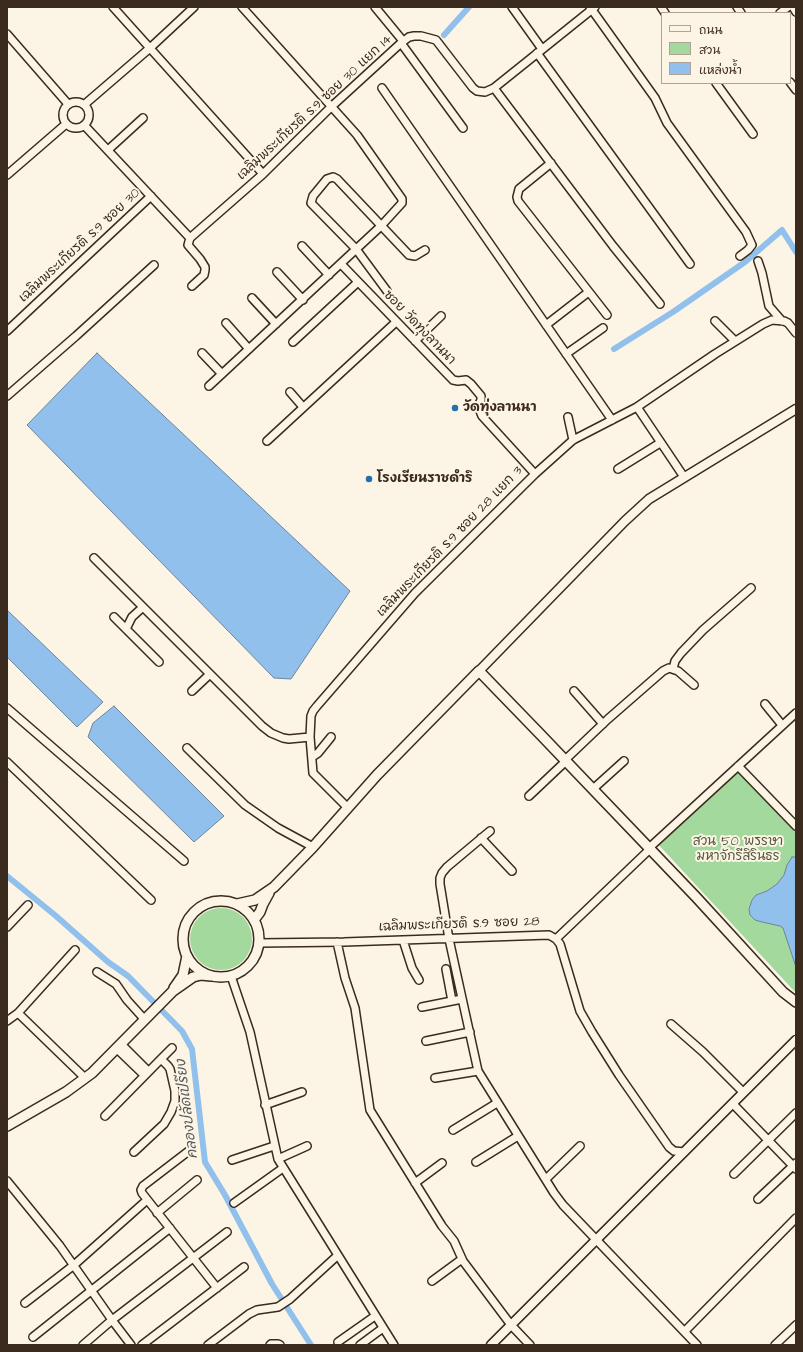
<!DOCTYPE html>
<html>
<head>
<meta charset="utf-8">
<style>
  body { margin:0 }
  #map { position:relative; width:803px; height:1352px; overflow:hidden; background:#fcf5e5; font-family:"Architects Daughter","Playpen Sans Thai",sans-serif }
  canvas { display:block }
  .frame { position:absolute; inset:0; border:8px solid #3b2a1e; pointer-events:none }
  .legend { position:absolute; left:661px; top:12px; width:130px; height:72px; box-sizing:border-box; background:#fcf5e5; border:1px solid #afa495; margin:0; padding:5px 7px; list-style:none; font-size:12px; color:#3b2a1e }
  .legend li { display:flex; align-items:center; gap:8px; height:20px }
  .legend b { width:20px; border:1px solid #afa495 }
</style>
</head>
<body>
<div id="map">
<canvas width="803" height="1352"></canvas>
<div class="frame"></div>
<ul class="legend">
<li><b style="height:5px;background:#fcf5e5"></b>ถนน</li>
<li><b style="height:11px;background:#a3d99d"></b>สวน</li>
<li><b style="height:11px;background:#91c0ec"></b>แหล่งน้ำ</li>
</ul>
</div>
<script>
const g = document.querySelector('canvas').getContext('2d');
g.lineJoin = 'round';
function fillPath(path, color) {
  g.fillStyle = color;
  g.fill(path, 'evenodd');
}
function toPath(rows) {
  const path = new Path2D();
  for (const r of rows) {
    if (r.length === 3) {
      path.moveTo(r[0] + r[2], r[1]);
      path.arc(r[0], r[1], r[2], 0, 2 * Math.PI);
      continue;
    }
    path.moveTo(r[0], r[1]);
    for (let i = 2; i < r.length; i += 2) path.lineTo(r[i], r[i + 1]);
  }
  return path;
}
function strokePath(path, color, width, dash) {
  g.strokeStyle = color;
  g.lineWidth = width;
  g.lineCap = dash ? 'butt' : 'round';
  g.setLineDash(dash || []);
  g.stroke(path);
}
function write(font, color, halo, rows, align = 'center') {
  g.font = font + ' "Architects Daughter","Playpen Sans Thai",sans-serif';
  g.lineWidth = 4;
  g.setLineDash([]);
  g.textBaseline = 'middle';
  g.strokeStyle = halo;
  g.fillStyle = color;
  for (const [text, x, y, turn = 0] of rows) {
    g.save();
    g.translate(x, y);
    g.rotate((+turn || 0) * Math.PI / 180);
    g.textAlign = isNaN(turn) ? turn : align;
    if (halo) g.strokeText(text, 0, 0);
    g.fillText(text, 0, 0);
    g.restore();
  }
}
fillPath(toPath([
  [737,768,796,831,796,993,656,842],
  [221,939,31]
]), '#a3d99d');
const water = toPath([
  [97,353,350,591,291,679,274,678,27,425,97,353],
  [7,610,103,702,77,727,7,657,7,610],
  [114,706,224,816,194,842,88,737,93,723,114,706],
  [792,857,796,857,796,967,783,928,780,926,762,922,755,920,750,915,749,909,752,900,756,895,767,891,777,884,784,875,787,865,792,857]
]);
fillPath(water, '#91c0ec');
strokePath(water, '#6f849a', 1);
strokePath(toPath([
  [444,35,469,7],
  [614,349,673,312,745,262,782,230,796,252],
  [7,876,56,916,108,962,128,976,182,1031,192,1049,205,1162,225,1195,272,1284,311,1345]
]), '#91c0ec', 6);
const minor = toPath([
  [113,7,263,174],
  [375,7,403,41],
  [512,7,542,49],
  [590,7,655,98,667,123,746,232,752,245,748,250,740,256],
  [661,7,665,13],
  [737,7,741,13],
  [793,7,796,12],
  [780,13,788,7],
  [7,34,68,104],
  [401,43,463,128],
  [537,53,690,264],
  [790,82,796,90],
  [716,83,753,134],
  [382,88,612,420],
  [494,88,613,246,660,304],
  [76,115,13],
  [85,104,150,48,194,7],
  [84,125,190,238,263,174,331,107,401,43,409,37,414,36,421,36,436,40,473,88,477,91,485,92,494,88,595,7],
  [108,150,143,118],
  [551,163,519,189,517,197,518,201,607,315],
  [7,175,66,124],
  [190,238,188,245,200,259,205,267,205,270,204,275,192,286],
  [302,246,329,275],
  [758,261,762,273,769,306,782,321],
  [341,264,453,380,458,381,466,380,471,384,481,396,481,400,478,406,482,416,535,474],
  [277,272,303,300],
  [387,291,356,249,311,203,313,196,327,179,333,177,337,179,409,255,415,256,425,250],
  [252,298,276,324],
  [715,321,735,341],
  [226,323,249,349],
  [546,325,586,294],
  [7,331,151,196],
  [415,341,441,316],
  [293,342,358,282],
  [202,353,222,374],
  [566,354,603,328],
  [209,386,381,226,402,203,402,199,357,135,242,7],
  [290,392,303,407],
  [7,396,76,336,154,265],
  [637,407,684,477],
  [568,417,573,440],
  [267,441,396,322],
  [618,469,660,443],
  [94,558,262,726,271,733,283,738,289,739,310,737],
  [114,617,159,662],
  [126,629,132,617,143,607],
  [673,669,675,661,681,653,703,630,751,588],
  [192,691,210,674],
  [574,691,603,724],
  [765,704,782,725],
  [7,708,184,861],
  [187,748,245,805,278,828,313,847],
  [312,757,318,753,331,737],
  [565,760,608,719,663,671,669,668,678,671,694,685],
  [7,762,151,900],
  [738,766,796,826],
  [593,789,624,761],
  [529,796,566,761],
  [347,807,313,773,310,737,311,716,313,711,317,706,415,593,535,474,573,440,637,407,715,354,763,324,772,320,784,321,788,323,796,333],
  [490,831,447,867,442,873,440,878,440,884,449,939,478,1071,554,1193,563,1205,697,1345],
  [481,838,512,871],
  [649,848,796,713],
  [7,927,28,905],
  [556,939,650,849],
  [403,940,412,968,419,980],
  [337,942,345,978,355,1008,370,1110,442,1226,454,1241,463,1261,511,1325,530,1345],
  [259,943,344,942,549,935,556,939,560,944,580,1011,592,1032,619,1075,669,1147,674,1151,684,1152],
  [446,969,452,1001],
  [97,972,116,984,127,1000,145,1020],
  [231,976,250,1032,278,1159,394,1345],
  [422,1007,462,999],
  [18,1013,85,1078],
  [7,1021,18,1013,75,950],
  [671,1024,703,1052,743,1092],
  [426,1041,470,1032],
  [121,1044,148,1071],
  [117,1049,144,1075],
  [161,1059,172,1048],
  [435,1078,478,1071],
  [733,1104,796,1169],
  [265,1105,302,1092],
  [105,1116,161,1059,168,1066,170,1069,175,1091,175,1101,171,1112,164,1124,134,1152],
  [453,1130,497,1103],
  [190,1150,143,1186,141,1190,142,1193,217,1288],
  [278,1159,307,1146],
  [232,1160,274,1146],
  [476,1162,518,1136],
  [734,1174,796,1113],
  [546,1179,580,1146],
  [7,1181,60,1246,112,1320,131,1345],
  [415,1183,442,1163],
  [758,1199,796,1163],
  [234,1203,283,1168],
  [157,1213,197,1180],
  [432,1281,462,1259],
  [25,1303,74,1265,147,1200],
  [685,1331,796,1218],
  [33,1337,170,1228],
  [338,1342,375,1316],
  [83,1345,112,1320,227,1232],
  [142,1345,244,1267],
  [208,1345,249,1314,257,1310,278,1307,290,1299,337,1256],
  [270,1345,271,1344,278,1344,280,1345],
  [360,1345,383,1328],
  [775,1345,796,1325]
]);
const tertiary = toPath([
  [479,671,625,521,649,499,796,409],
  [491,1345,796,1040]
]);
const secondary = toPath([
  [221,939,38],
  [237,904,255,900,274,887,313,847,377,775,479,671,540,734,696,897,783,992,796,1002],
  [254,920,260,912,263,904,269,893],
  [174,988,183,975,187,956],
  [7,1126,66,1092,92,1073,173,991,193,977,201,975,211,976]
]);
strokePath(minor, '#3b2a1e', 10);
strokePath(tertiary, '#3b2a1e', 11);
strokePath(secondary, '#3b2a1e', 12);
strokePath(minor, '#fcf5e5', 7);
strokePath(tertiary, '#fcf5e5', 8);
strokePath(secondary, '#fcf5e5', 9);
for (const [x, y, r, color] of [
  [455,408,4,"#1f6fb2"],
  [369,479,4,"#1f6fb2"]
]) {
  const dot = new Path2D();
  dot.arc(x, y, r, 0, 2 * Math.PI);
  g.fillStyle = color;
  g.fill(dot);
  strokePath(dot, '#fcf5e5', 1.5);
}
write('13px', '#3b2a1e', '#fcf5e5', [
  ["เฉลิมพระเกียรติ ร.9 ซอย 30 แยก 14",315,108,-43],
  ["เฉลิมพระเกียรติ ร.9 ซอย 30",80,246,-43],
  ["ซอย วัดทุ่งลานนา",419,328,46],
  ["เฉลิมพระเกียรติ ร.9 ซอย 28 แยก 3",450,542,-46],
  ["เฉลิมพระเกียรติ ร.9 ซอย 28",459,925,-2]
]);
write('bold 13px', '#3b2a1e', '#fcf5e5', [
  ["วัดทุ่งลานนา",463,408],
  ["โรงเรียนราชดำริ",377,479]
], 'left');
write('13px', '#55563e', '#fcf5e5', [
  ["สวน 50 พรรษา",738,842],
  ["มหาจักรีสิรินธร",738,857]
]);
write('italic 14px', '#55575c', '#fcf5e5', [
  ["คลองปลัดเปรียง",188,1109,-97]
]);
</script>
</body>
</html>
